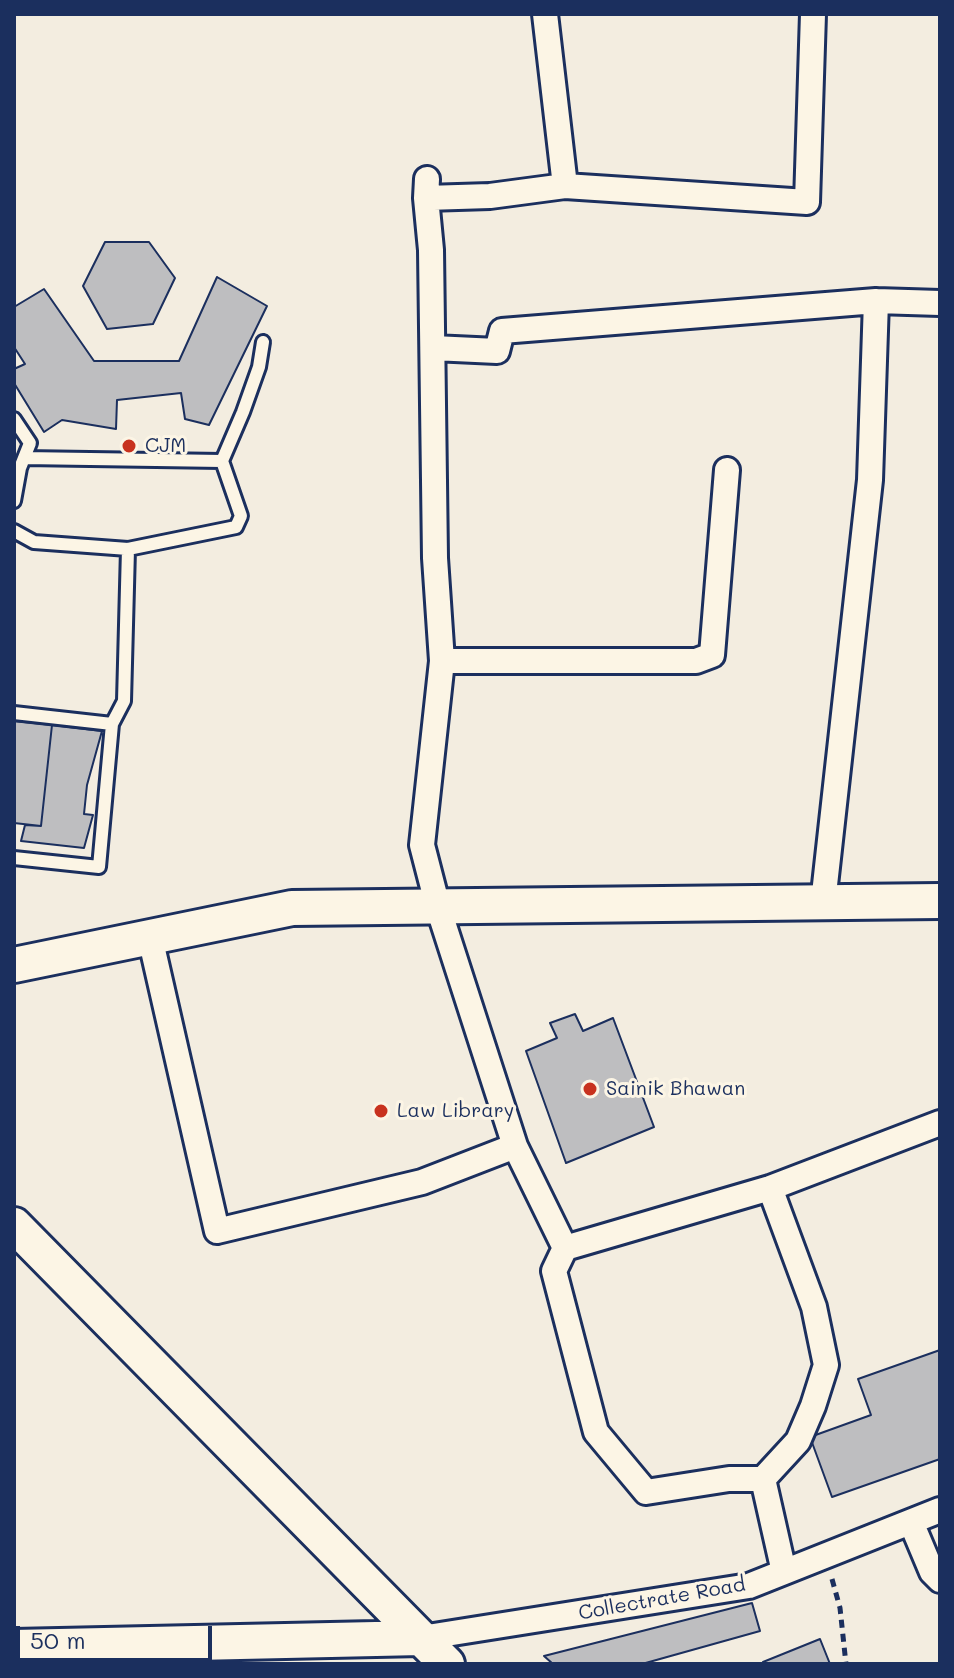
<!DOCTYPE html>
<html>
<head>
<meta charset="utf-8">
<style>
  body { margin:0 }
  #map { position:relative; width:954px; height:1678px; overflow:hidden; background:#f3ede0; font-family:Mali,sans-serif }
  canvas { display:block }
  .frame { position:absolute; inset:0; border:16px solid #1b2f5e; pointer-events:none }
  .scale { position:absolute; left:16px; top:1626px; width:196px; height:36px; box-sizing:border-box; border:4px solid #1b2f5e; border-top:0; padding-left:10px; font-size:24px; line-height:28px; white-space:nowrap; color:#1b2f5e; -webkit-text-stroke:6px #fcf5e5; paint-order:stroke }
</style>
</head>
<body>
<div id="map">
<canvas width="954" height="1678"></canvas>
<div class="frame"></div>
<div class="scale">50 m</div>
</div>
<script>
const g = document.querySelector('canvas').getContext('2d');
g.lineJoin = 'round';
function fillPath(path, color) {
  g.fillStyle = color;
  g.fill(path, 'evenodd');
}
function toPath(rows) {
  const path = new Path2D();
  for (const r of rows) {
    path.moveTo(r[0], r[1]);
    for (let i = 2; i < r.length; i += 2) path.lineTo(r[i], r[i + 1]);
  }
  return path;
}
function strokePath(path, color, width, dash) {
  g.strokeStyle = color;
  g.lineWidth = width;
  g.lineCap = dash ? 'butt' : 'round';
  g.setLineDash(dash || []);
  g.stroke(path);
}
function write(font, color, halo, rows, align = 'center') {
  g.font = font + ' Mali,sans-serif';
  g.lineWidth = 6;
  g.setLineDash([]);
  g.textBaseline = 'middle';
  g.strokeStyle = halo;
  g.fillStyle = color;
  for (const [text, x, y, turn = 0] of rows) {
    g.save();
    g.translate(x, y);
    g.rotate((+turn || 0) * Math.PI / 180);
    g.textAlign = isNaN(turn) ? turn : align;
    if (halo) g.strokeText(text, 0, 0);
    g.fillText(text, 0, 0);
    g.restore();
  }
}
const building = toPath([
  [105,242,149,242,175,278,153,324,107,329,83,286,105,242],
  [217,277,267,306,209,425,185,419,181,393,117,400,116,429,62,420,44,432,14,383,14,369,25,364,14,347,14,307,44,289,94,361,179,361,217,277],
  [14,721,52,725,41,826,14,823,14,721],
  [52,725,102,731,87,785,84,814,93,815,84,848,21,841,25,825,41,826,52,725],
  [575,1014,583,1031,613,1018,654,1127,566,1163,526,1051,557,1038,550,1023,575,1014],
  [940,1350,940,1459,832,1497,810,1437,871,1415,858,1379,940,1350],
  [752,1603,760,1631,642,1664,553,1664,544,1656,752,1603],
  [820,1639,830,1664,763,1664,763,1662,820,1639]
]);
fillPath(building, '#bebec0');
strokePath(building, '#1b2f5e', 2);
const lane = toPath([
  [14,419,30,443,20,468,14,501],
  [24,458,222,461,241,516,236,527,128,549],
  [222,461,243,412,259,367,263,342],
  [14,531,34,542,128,549,124,701,112,724],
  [14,713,112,724,99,867,14,858]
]);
const street = toPath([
  [545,14,565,186],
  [427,179,426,198,431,250,435,558,442,661,422,845,438,907,515,1146,565,1248,770,1188,940,1123],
  [426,198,490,196,565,186,807,202,813,14],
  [433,348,497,351,502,331,876,301,940,303],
  [442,661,696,661,712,655,727,470],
  [823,903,870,480,876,301],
  [150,937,217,1231,422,1182,515,1146],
  [565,1248,554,1271,596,1432,646,1492,729,1479,763,1479,784,1572],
  [763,1479,798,1441,813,1406,826,1365,814,1307,770,1188],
  [911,1522,932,1572,940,1580],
  [421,1638,749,1586,940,1510]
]);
const secondary = toPath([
  [14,965,292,908,940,901],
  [14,1225,421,1638],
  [14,1647,421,1638,447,1664]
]);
strokePath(lane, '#1b2f5e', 18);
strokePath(street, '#1b2f5e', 30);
strokePath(secondary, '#1b2f5e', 40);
strokePath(toPath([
  [832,1579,840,1608,846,1664]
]), '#1b2f5e', 5, [8, 6]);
strokePath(lane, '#fcf5e5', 12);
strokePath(street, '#fcf5e5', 24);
strokePath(secondary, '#fcf5e5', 34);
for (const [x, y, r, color] of [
  [129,446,8,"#c8321e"],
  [590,1089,8,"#c8321e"],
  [381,1111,8,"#c8321e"]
]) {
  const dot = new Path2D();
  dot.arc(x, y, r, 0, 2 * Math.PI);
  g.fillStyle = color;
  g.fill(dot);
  strokePath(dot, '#fcf5e5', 3);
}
write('20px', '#1b2f5e', '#fcf5e5', [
  ["CJM",145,446],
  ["Sainik Bhawan",606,1089],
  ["Law Library",397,1111]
], 'left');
write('20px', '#1b2f5e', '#fcf5e5', [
  ["Collectrate Road",662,1599,-10]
]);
</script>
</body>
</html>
